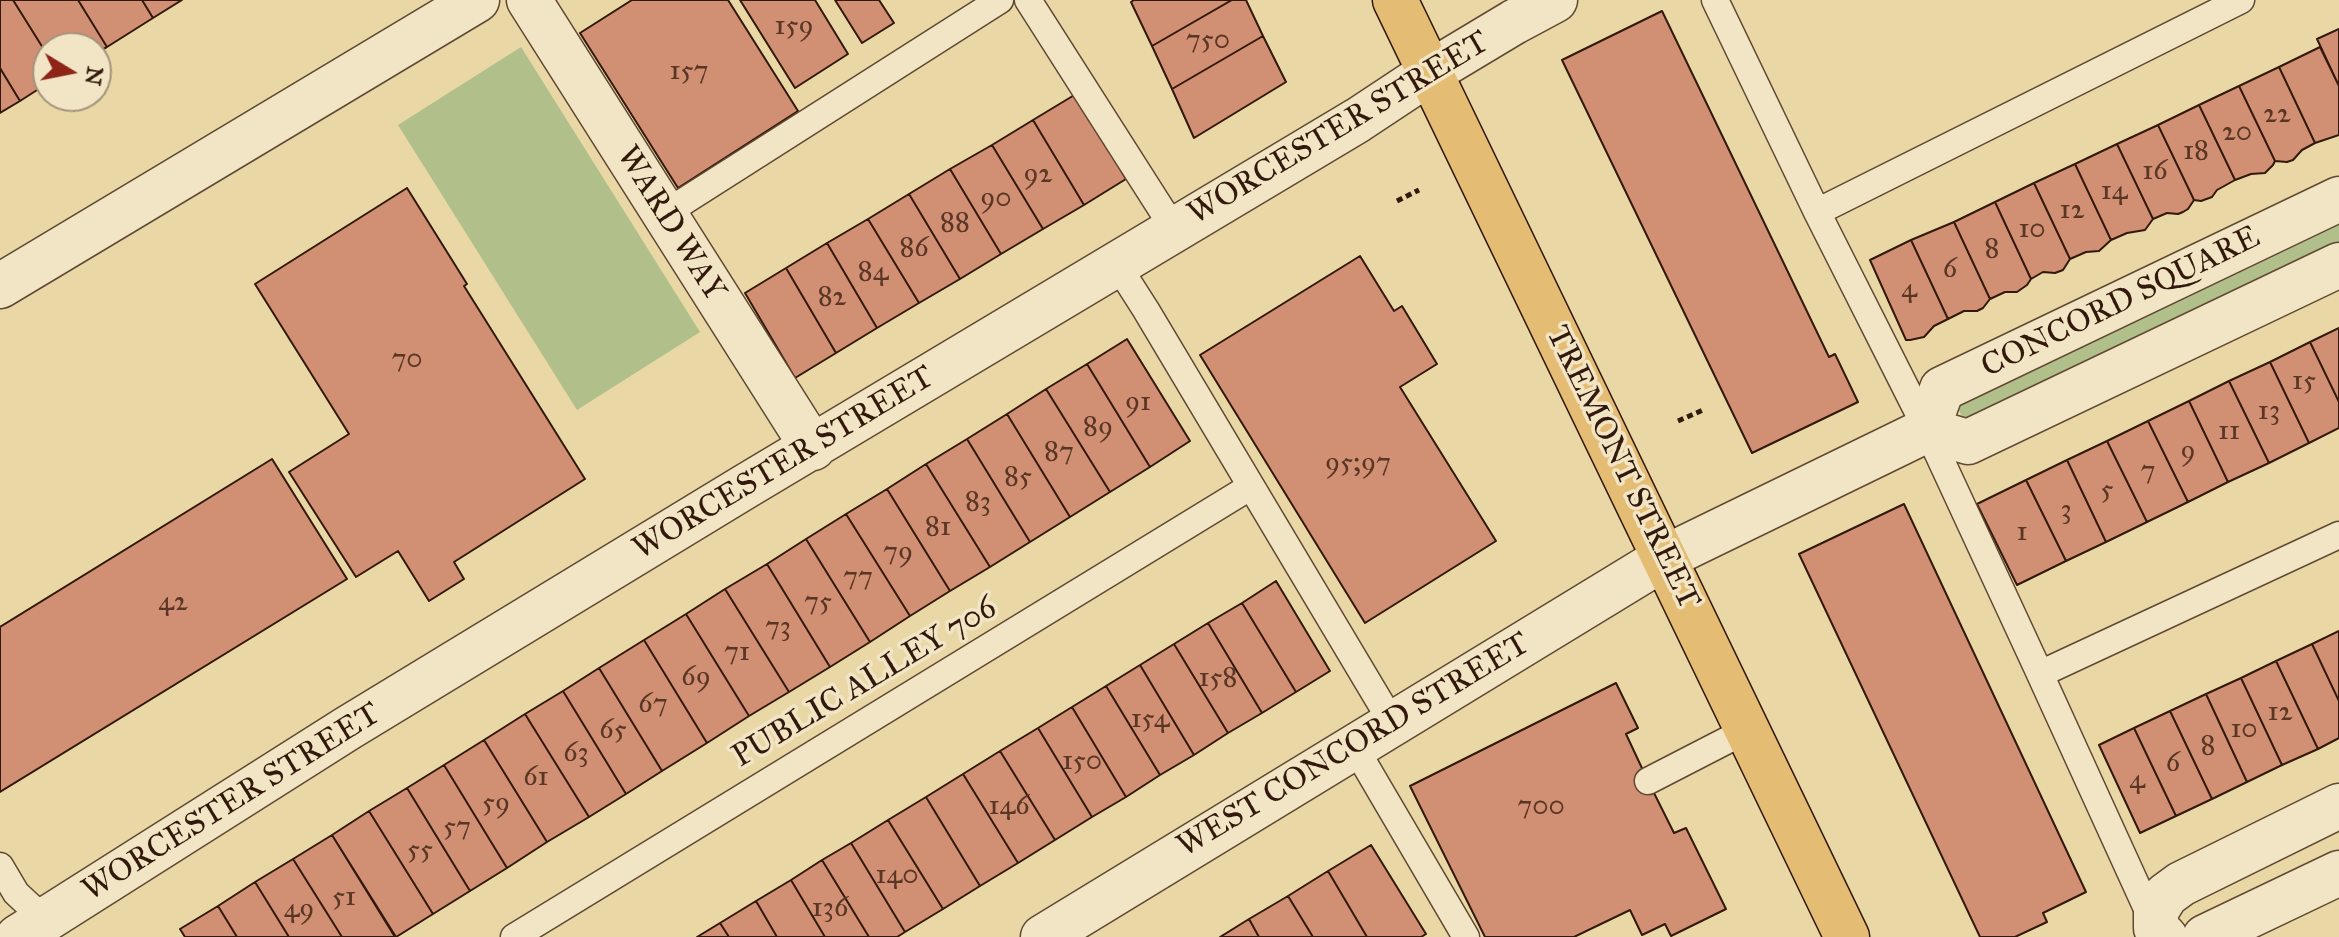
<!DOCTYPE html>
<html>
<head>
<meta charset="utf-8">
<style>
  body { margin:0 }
  #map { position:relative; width:2339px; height:937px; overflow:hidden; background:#e9d7a6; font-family:"IM FELL Great Primer",serif }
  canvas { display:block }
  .north { position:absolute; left:32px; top:32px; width:80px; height:80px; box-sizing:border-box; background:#f1e5c5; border:2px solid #a5937b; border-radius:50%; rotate:100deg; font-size:22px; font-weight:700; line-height:32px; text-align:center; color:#32190b }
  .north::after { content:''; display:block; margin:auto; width:28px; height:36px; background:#8f2418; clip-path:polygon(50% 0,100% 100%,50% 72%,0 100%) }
</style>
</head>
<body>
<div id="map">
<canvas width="2339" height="937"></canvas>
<div class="north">N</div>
</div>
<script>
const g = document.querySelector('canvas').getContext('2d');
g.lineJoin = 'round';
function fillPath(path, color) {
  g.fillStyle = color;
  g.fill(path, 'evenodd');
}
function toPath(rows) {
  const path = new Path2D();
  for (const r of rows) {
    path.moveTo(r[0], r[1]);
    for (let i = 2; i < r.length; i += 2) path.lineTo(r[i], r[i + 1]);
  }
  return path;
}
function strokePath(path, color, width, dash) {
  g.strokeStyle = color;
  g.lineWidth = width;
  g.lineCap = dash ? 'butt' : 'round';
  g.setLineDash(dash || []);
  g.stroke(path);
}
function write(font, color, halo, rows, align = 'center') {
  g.font = font + ' "IM FELL Great Primer",serif';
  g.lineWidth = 7;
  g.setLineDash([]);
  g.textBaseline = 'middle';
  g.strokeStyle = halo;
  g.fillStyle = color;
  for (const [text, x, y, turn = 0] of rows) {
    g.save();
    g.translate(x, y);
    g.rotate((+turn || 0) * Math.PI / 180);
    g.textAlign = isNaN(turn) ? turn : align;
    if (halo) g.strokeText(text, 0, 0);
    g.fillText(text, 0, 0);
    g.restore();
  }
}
fillPath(toPath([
  [521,47,700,332,577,410,398,125],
  [2339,218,2339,246,1966,425,1956,404]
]), '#b1bf8a');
const building = toPath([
  [0,0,13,0,48,56,48,83,20,101,0,68,0,0],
  [13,0,78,0,107,47,96,53,96,48,48,48,48,56,13,0],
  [78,0,142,0,153,18,107,47,78,0],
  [142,0,182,0,153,18,142,0],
  [632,0,728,0,798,111,678,188,580,33,632,0],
  [740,0,815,0,848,54,795,88,740,0],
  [835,0,879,0,894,23,862,43,835,0],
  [1134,0,1232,0,1152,46,1131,2,1134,0],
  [1232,0,1246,0,1263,36,1172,89,1152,46,1232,0],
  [1662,11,1829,357,1835,354,1858,402,1752,453,1562,60,1662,11],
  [2339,29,2339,86,2317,39,2339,29],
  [1263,36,1286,82,1194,138,1172,89,1263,36],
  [2320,47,2339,86,2339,135,2315,143,2279,67,2320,47],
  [2279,67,2315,143,2302,150,2293,160,2287,162,2275,161,2239,86,2279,67],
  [0,68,20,101,0,113,0,68],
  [2239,86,2275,161,2273,165,2265,173,2251,174,2235,180,2199,105,2239,86],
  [1076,94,1126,179,1084,205,1033,120,1076,94],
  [2199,105,2235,180,2217,190,2212,197,2201,201,2194,200,2158,125,2199,105],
  [1033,120,1084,205,1043,229,992,145,1033,120],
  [2158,125,2194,200,2188,209,2183,212,2178,214,2167,213,2153,219,2117,144,2158,125],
  [2117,144,2153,219,2145,230,2127,233,2111,240,2075,164,2117,144],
  [992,145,1043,229,1001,254,950,169,992,145],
  [2075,164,2111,240,2099,251,2086,252,2070,259,2034,183,2075,164],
  [950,169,1001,254,960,279,909,194,950,169],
  [2034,183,2070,259,2063,270,2055,273,2043,272,2031,279,1995,202,2034,183],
  [407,188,467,284,464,286,585,479,454,562,464,579,429,601,398,551,356,577,289,472,349,434,255,284,407,188],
  [909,194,960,279,919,303,868,219,909,194],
  [1995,202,2031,279,2027,285,2017,292,2005,292,1990,299,1954,222,1995,202],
  [868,219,919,303,877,328,827,243,868,219],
  [1954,222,1990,299,1983,308,1977,311,1964,311,1948,319,1911,240,1954,222],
  [1911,240,1948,319,1934,326,1924,337,1910,340,1906,340,1870,260,1911,240],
  [827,243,877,328,836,353,786,268,827,243],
  [1360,256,1394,311,1402,306,1437,364,1400,387,1496,541,1365,623,1200,355,1360,256],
  [786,268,836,353,795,378,745,293,786,268],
  [2339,328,2339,402,2310,342,2339,328],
  [1127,339,1190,441,1150,467,1087,364,1127,339],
  [2310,342,2339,402,2339,428,2309,443,2270,362,2310,342],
  [2270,362,2309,443,2269,463,2229,381,2270,362],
  [1087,364,1150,467,1110,492,1046,389,1087,364],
  [2229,381,2269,463,2228,482,2189,401,2229,381],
  [1046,389,1110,492,1070,517,1007,414,1046,389],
  [2189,401,2228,482,2188,502,2148,421,2189,401],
  [1007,414,1070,517,1030,542,967,439,1007,414],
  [2148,421,2188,502,2147,522,2107,441,2148,421],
  [967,439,1030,542,990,567,926,464,967,439],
  [2107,441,2147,522,2106,542,2067,460,2107,441],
  [272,459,347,579,0,792,0,627,272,459],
  [2067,460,2106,542,2066,561,2026,480,2067,460],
  [926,464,990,567,950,591,887,489,926,464],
  [2026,480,2066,561,2017,585,1977,504,2026,480],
  [887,489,950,591,910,616,846,514,887,489],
  [1904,504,2086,892,2043,913,2047,922,2015,937,1980,937,1799,554,1904,504],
  [846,514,910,616,870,642,806,539,846,514],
  [806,539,870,642,830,667,767,564,806,539],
  [767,564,830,667,789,692,725,589,767,564],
  [1276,581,1330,671,1296,692,1242,603,1276,581],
  [725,589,789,692,749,716,686,614,725,589],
  [1242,603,1296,692,1262,713,1208,623,1242,603],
  [686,614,749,716,707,743,644,640,686,614],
  [1208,623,1262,713,1228,733,1174,644,1208,623],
  [2339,631,2339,701,2312,644,2339,631],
  [644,640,707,743,662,771,599,668,644,640],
  [1174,644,1228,733,1194,755,1140,665,1174,644],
  [2312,644,2339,701,2339,738,2318,749,2276,661,2312,644],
  [2276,661,2318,749,2282,765,2241,678,2276,661],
  [1140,665,1194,755,1160,775,1106,686,1140,665],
  [599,668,662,771,626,794,563,691,599,668],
  [2241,678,2282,765,2247,782,2206,694,2241,678],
  [1616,683,1638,728,1626,734,1648,781,1674,833,1686,828,1726,909,1671,936,1665,924,1642,935,1630,910,1574,937,1485,937,1410,786,1616,683],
  [1106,686,1160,775,1126,797,1072,707,1106,686],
  [563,691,626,794,589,817,525,714,563,691],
  [2206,694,2247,782,2212,799,2170,711,2206,694],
  [1072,707,1126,797,1092,817,1038,728,1072,707],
  [2170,711,2212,799,2176,816,2134,728,2170,711],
  [525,714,589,817,547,842,484,740,525,714],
  [1038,728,1092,817,1055,840,1000,751,1038,728],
  [2134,728,2176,816,2140,833,2099,745,2134,728],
  [484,740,547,842,507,868,444,765,484,740],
  [1000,751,1055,840,1018,863,963,774,1000,751],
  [444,765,507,868,470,891,407,788,444,765],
  [963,774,1018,863,980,886,926,797,963,774],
  [407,788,470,891,433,914,369,811,407,788],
  [926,797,980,886,943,909,888,820,926,797],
  [369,811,433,914,396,937,332,835,369,811],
  [888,820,943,909,905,932,851,843,888,820],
  [332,835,395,937,342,937,293,859,332,835],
  [851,843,905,932,897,937,869,937,822,860,851,843],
  [1371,845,1426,934,1421,937,1367,937,1328,871,1371,845],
  [293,859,342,937,289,937,255,882,293,859],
  [822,860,869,937,825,937,791,880,822,860],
  [1328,871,1367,937,1313,937,1288,896,1328,871],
  [791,880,825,937,777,937,756,901,791,880],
  [255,882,289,937,237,937,218,906,255,882],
  [1288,896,1313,937,1259,937,1249,919,1288,896],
  [756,901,777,937,729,937,720,923,756,901],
  [218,906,237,937,185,937,180,929,218,906],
  [1249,919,1259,937,1220,937,1249,919],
  [720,923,729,937,697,937,720,923]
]);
fillPath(building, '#d18f73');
strokePath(building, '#32190b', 2);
const lane = toPath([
  [1028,0,1174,229],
  [1715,0,1817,212,1927,430,2040,674],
  [1817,212,2241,0],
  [664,214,1000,0],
  [1116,263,1146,310,1393,724],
  [1354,746,1466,937],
  [1648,781,1747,730],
  [0,866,16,893,46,921],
  [2154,924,2040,674,2339,535],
  [514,937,1250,487]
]);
const street = toPath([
  [529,0,813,448],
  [0,286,477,0],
  [1927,430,1942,389,2339,199],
  [18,937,348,728,746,486,1358,120,1429,73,1514,22,1555,0],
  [1043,937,1666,557,1927,430,1968,442,2339,265],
  [2165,937,2156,928,2156,911,2166,895,2181,884,2339,806],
  [2205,937,2339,873]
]);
const primary = toPath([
  [1395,0,1847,937]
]);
strokePath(lane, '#604832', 29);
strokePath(street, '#604832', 47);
strokePath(primary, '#32190b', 47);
strokePath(toPath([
  [1397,201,1419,190],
  [1678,421,1703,410]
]), '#32190b', 5, [6, 4]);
strokePath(lane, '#f1e5c5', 26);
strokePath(street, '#f1e5c5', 44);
strokePath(primary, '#e4bc73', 44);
write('28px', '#5a3625', null, [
  ["159",794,27],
  ["750",1208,41],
  ["157",689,72],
  ["22",2277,115],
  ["20",2237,133],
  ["18",2196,152],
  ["16",2155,172],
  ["92",1038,175],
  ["14",2114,192],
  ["90",996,199],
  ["12",2072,211],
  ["88",955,224],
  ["10",2032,230],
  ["86",914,249],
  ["8",1992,250],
  ["6",1950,270],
  ["84",873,273],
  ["4",1909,290],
  ["82",832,298],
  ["70",407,360],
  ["15",2304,382],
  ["91",1138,403],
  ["13",2269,412],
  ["89",1098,428],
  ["11",2229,432],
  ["9",2188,452],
  ["87",1059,453],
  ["95;97",1358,464],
  ["7",2148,472],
  ["85",1018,478],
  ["5",2107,491],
  ["83",978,503],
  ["3",2066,511],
  ["81",938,528],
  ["1",2022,533],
  ["79",898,553],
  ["77",858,578],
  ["42",173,603],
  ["75",818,603],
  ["73",778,628],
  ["71",737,653],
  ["69",696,678],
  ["158",1218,679],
  ["67",653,705],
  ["12",2280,713],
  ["154",1150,720],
  ["10",2244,730],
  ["65",613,731],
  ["8",2208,747],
  ["63",576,754],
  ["150",1082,762],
  ["6",2173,764],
  ["61",536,778],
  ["4",2137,781],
  ["59",496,804],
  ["146",1009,807],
  ["700",1541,807],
  ["57",457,828],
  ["55",420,851],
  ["140",897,876],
  ["51",344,898],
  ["136",830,909],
  ["49",299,910]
]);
write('32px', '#32190b', '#f1e5c5', [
  ["WORCESTER STREET",1339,129,-31],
  ["WARD WAY",670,224,58],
  ["CONCORD SQUARE",2121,303,-26],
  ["WORCESTER STREET",784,464,-31],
  ["TREMONT STREET",1622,468,64],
  ["PUBLIC ALLEY 706",865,683,-31],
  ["WEST CONCORD STREET",1354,746,-31],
  ["WORCESTER STREET",232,803,-32]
]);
</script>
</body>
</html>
